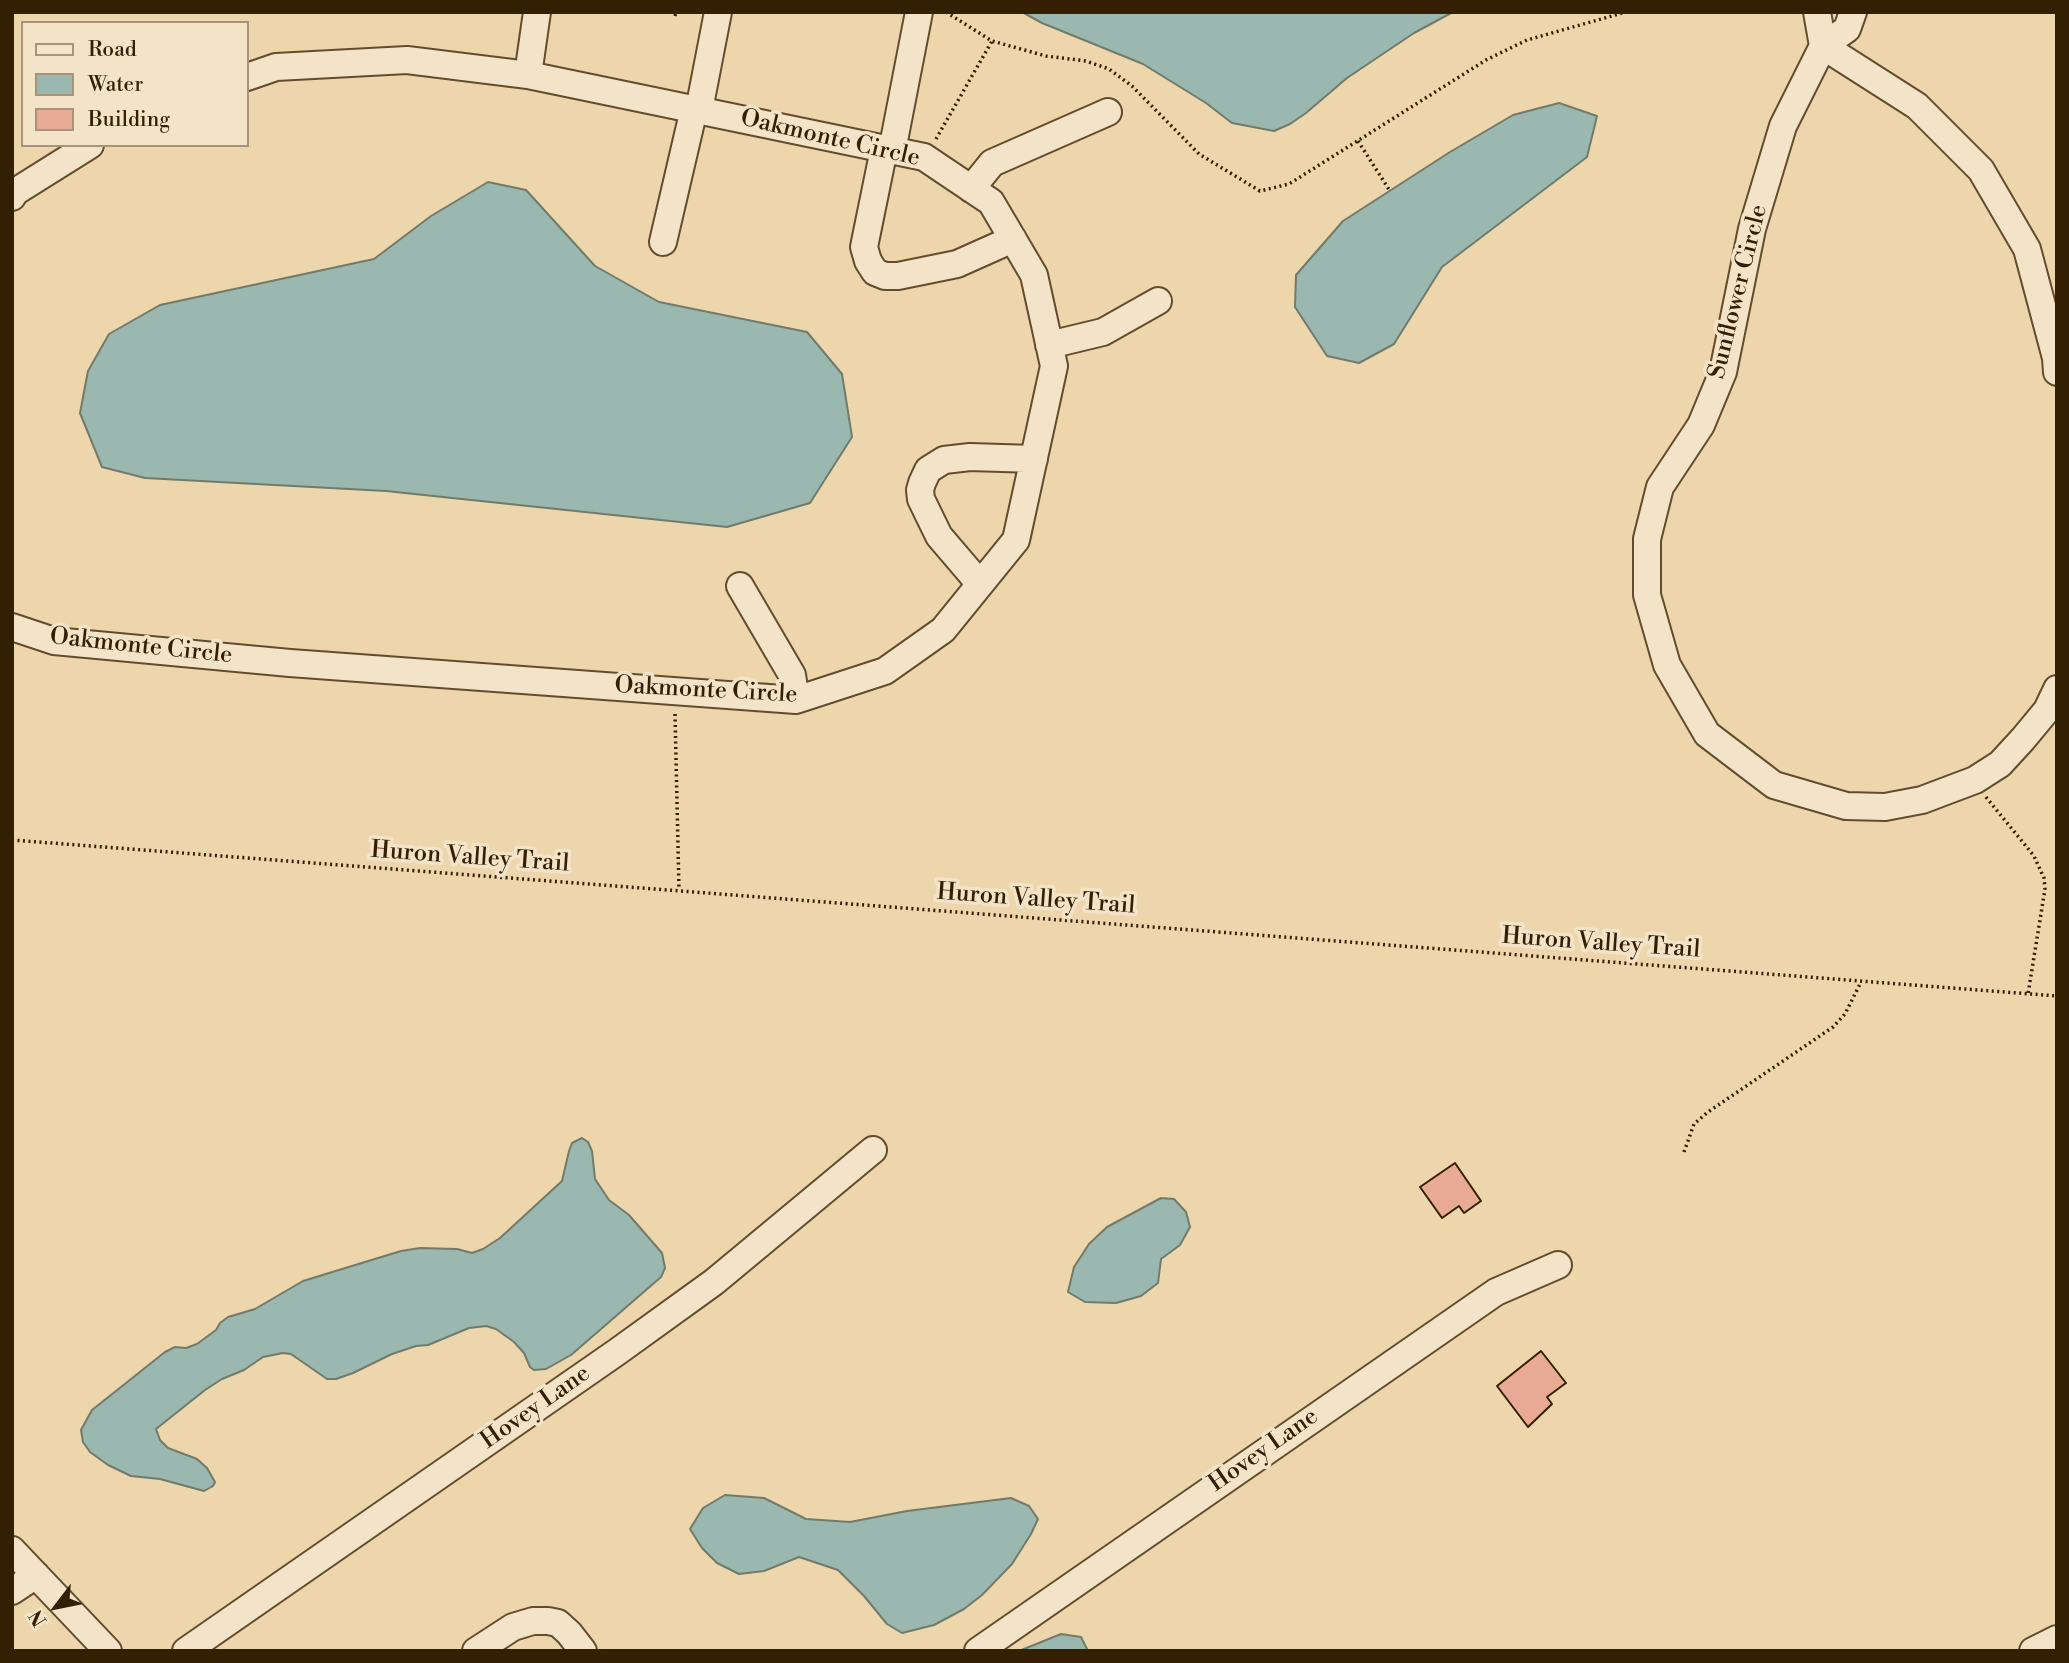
<!DOCTYPE html>
<html>
<head>
<meta charset="utf-8">
<style>
  body { margin:0 }
  #map { position:relative; width:2069px; height:1663px; overflow:hidden; background:#edd5ac; font-family:"Libre Bodoni",serif }
  canvas { display:block }
  .frame { position:absolute; inset:0; border:14px solid #341f02; pointer-events:none }
  .legend { position:absolute; left:21px; top:21px; width:228px; height:126px; box-sizing:border-box; background:#f3e4c9; border:2px solid #a79579; margin:0; padding:9px 12px; list-style:none; font-size:21px; color:#341f02 }
  .legend li { display:flex; align-items:center; gap:14px; height:35px }
  .legend b { width:35px; border:2px solid #a79579 }
  .north { position:absolute; left:21px; top:1572px; width:70px; height:70px; -webkit-text-stroke:5px #f3e4c9; paint-order:stroke; rotate:238deg; font-size:19px; font-weight:700; line-height:28px; text-align:center; color:#341f02 }
  .north::after { content:''; display:block; margin:auto; width:24px; height:32px; background:#341f02; clip-path:polygon(50% 0,100% 100%,50% 72%,0 100%) }
</style>
</head>
<body>
<div id="map">
<canvas width="2069" height="1663"></canvas>
<div class="frame"></div>
<ul class="legend">
<li><b style="height:9px;background:#f3e4c9"></b>Road</li>
<li><b style="height:19px;background:#9ab8b0"></b>Water</li>
<li><b style="height:19px;background:#e8aa95"></b>Building</li>
</ul>
<div class="north">N</div>
</div>
<script>
const g = document.querySelector('canvas').getContext('2d');
g.lineJoin = 'round';
function fillPath(path, color) {
  g.fillStyle = color;
  g.fill(path, 'evenodd');
}
function toPath(rows) {
  const path = new Path2D();
  for (const r of rows) {
    path.moveTo(r[0], r[1]);
    for (let i = 2; i < r.length; i += 2) path.lineTo(r[i], r[i + 1]);
  }
  return path;
}
function strokePath(path, color, width, dash) {
  g.strokeStyle = color;
  g.lineWidth = width;
  g.lineCap = dash ? 'butt' : 'round';
  g.setLineDash(dash || []);
  g.stroke(path);
}
function write(font, color, halo, rows, align = 'center') {
  g.font = font + ' "Libre Bodoni",serif';
  g.lineWidth = 7;
  g.setLineDash([]);
  g.textBaseline = 'middle';
  g.strokeStyle = halo;
  g.fillStyle = color;
  for (const [text, x, y, turn = 0] of rows) {
    g.save();
    g.translate(x, y);
    g.rotate((+turn || 0) * Math.PI / 180);
    g.textAlign = isNaN(turn) ? turn : align;
    if (halo) g.strokeText(text, 0, 0);
    g.fillText(text, 0, 0);
    g.restore();
  }
}
const water = toPath([
  [1022,12,1453,12,1414,33,1347,78,1306,113,1290,124,1274,131,1232,123,1206,103,1143,64,1042,23,1022,12],
  [1559,103,1597,116,1587,157,1442,267,1394,344,1359,363,1327,356,1295,307,1296,275,1343,221,1450,152,1513,115,1559,103],
  [488,182,526,190,595,266,659,302,807,332,842,374,852,437,810,503,727,527,386,491,145,478,102,467,80,413,88,371,109,334,160,305,374,259,431,216,488,182],
  [582,1138,588,1142,592,1151,595,1179,609,1200,629,1215,662,1253,665,1268,661,1277,571,1355,546,1369,534,1370,530,1367,524,1353,514,1342,496,1329,486,1326,469,1328,428,1345,416,1346,392,1354,353,1373,336,1379,327,1379,291,1354,283,1353,263,1357,244,1370,222,1379,205,1390,156,1429,160,1440,168,1448,197,1459,207,1468,215,1482,213,1486,204,1491,160,1479,131,1476,108,1465,90,1452,83,1442,81,1430,92,1410,165,1352,175,1347,186,1348,197,1344,216,1330,220,1323,228,1317,255,1309,303,1281,401,1251,420,1248,457,1249,472,1253,483,1249,500,1238,562,1181,569,1151,572,1143,582,1138],
  [1161,1198,1174,1199,1186,1212,1190,1227,1180,1245,1161,1259,1158,1283,1141,1296,1116,1303,1085,1302,1068,1292,1074,1267,1089,1244,1107,1227,1161,1198],
  [725,1495,764,1498,806,1519,850,1522,907,1511,1011,1498,1029,1506,1038,1519,1031,1534,1012,1564,982,1595,964,1609,934,1625,902,1633,887,1624,864,1596,838,1570,799,1557,764,1571,739,1574,717,1563,702,1548,690,1529,703,1508,725,1495],
  [1061,1634,1081,1637,1088,1651,1019,1651,1061,1634]
]);
fillPath(water, '#9ab8b0');
strokePath(water, '#717b6a', 2);
const building = toPath([
  [1455,1163,1481,1201,1464,1213,1459,1206,1442,1218,1420,1187,1455,1163],
  [1541,1351,1566,1383,1547,1397,1552,1404,1528,1427,1497,1386,1541,1351]
]);
fillPath(building, '#e8aa95');
strokePath(building, '#341f02', 2);
const minor = toPath([
  [1817,12,1823,46,1847,29,1853,12],
  [528,75,537,12],
  [699,110,718,12],
  [884,149,864,247,868,261,875,272,885,276,898,276,957,264,1013,239],
  [892,151,919,12],
  [971,189,992,163,1108,112],
  [12,197,15,192,90,145],
  [663,242,694,109],
  [1049,345,1103,332,1158,301],
  [2057,372,2056,358,2027,249,1981,170,1917,106,1823,46,1783,126,1752,229,1723,372,1701,425,1660,487,1647,539,1647,595,1667,665,1707,734,1774,785,1846,806,1885,807,1922,800,1975,780,2000,764,2023,739,2047,710,2057,689],
  [980,584,939,536,921,499,920,490,922,483,928,470,944,460,970,457,1034,459],
  [740,586,792,675,796,700],
  [12,627,54,641,290,663,796,700,885,671,943,630,1016,540,1054,366,1034,275,991,202,924,157,528,75,407,60,276,67,247,77],
  [12,1550,108,1651],
  [12,1591,36,1575],
  [186,1651,617,1352,714,1282,873,1150],
  [476,1651,513,1627,533,1621,548,1621,558,1623,569,1633,583,1651],
  [978,1651,1496,1292,1558,1265],
  [2033,1651,2057,1639]
]);
strokePath(minor, '#624c2c', 30);
strokePath(toPath([
  [946,12,992,41,1046,56,1086,61,1109,69,1132,86,1199,154,1260,191,1289,184,1486,60,1527,40,1626,12],
  [675,16,676,12],
  [936,139,992,41],
  [1358,141,1390,191],
  [675,714,679,890],
  [1986,797,2034,856,2044,878,2045,889,2028,994],
  [12,840,2057,996],
  [1684,1152,1694,1124,1708,1112,1833,1027,1845,1014,1861,982]
]), '#341f02', 3.5, [2, 3.5]);
strokePath(minor, '#f3e4c9', 26);
write('24px', '#341f02', '#f3e4c9', [
  ["Oakmonte Circle",830,139,13],
  ["Sunflower Circle",1739,292,-76],
  ["Oakmonte Circle",141,647,6],
  ["Oakmonte Circle",706,691,3],
  ["Huron Valley Trail",470,858,4],
  ["Huron Valley Trail",1036,900,4],
  ["Huron Valley Trail",1601,944,4],
  ["Hovey Lane",536,1408,-35],
  ["Hovey Lane",1264,1451,-35]
]);
</script>
</body>
</html>
